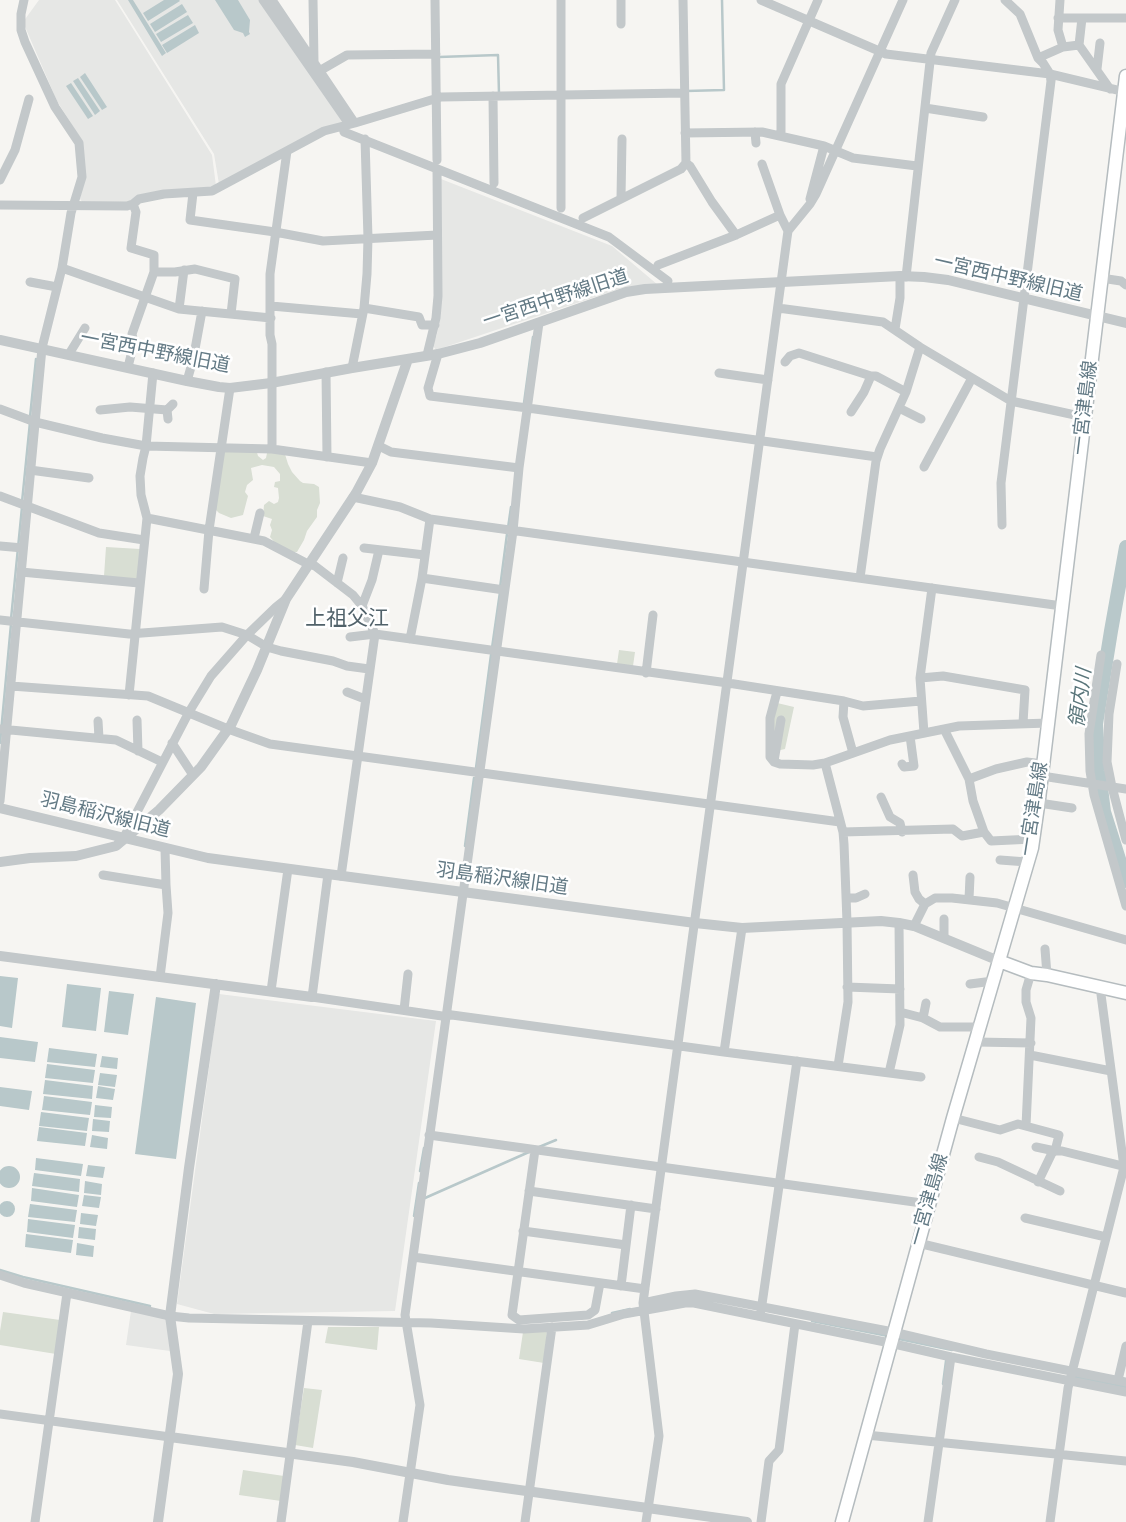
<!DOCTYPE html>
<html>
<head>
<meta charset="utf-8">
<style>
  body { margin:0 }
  canvas { display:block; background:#f6f5f2 }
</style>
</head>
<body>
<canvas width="1126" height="1522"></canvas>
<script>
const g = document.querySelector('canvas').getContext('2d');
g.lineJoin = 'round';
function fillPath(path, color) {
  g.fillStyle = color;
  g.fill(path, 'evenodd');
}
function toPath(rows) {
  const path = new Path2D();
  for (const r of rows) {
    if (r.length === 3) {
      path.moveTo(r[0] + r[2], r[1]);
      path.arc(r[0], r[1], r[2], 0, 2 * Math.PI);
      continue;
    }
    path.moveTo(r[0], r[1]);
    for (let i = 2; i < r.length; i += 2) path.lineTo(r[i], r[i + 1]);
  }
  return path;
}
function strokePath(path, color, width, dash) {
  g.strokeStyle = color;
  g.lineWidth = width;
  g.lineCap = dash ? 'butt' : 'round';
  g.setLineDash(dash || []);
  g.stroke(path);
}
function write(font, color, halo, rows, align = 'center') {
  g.font = font + ' Jost,"Noto Sans JP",sans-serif';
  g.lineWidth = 5;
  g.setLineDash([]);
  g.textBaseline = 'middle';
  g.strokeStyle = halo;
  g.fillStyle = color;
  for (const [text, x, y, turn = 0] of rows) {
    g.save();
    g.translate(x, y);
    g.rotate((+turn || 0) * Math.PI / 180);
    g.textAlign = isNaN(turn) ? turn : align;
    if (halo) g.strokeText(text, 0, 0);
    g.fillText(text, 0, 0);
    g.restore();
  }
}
fillPath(toPath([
  [39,0,115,0,212,155,216,186,132,202,83,203,80,199,85,174,81,139,57,101,23,22],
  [117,0,259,0,343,122,219,184,214,154],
  [441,179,612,246,658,285,625,287,436,350,433,346,437,334,440,318,441,300],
  [219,994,436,1021,395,1311,214,1314,177,1304],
  [131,1311,166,1319,170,1351,126,1345]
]), '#e6e7e5');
fillPath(toPath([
  [256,449,258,456,263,460,266,458,267,453,284,451,288,464,292,472,300,481,303,483,314,484,319,487,320,503,317,510,317,517,307,531,304,540,297,552,289,552,278,546,270,537,272,530,270,525,272,519,263,516,264,505,269,501,274,504,278,502,279,498,278,488,274,487,275,482,280,481,280,474,274,467,262,465,251,468,253,480,247,485,245,492,248,496,243,515,231,518,219,513,215,509,223,452],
  [106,547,140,549,138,582,104,576],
  [619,650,635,652,633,666,617,664],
  [773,702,794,707,785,749,776,751,770,718],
  [3,1312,60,1320,56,1354,0,1345,0,1331],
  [328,1327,379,1327,377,1350,325,1343],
  [547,1331,544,1363,519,1359,523,1332],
  [304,1388,322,1390,313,1448,295,1445],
  [243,1470,284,1476,281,1501,239,1495]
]), '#d8ded3');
fillPath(toPath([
  [128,0,133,0,166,53,162,56],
  [164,0,179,0,180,1,148,21,143,13],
  [215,0,238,0,250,20,249,32,250,34,245,37,243,33,234,30],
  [182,4,187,12,155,32,150,24],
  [188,15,193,23,161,42,156,34],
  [195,25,199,33,167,53,162,45],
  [85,73,107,107,102,110,80,77],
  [78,78,100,111,95,115,73,81],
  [71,83,93,116,88,119,66,86],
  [0,976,18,978,12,1028,0,1026],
  [67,984,101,988,96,1031,62,1027],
  [109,991,134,994,128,1035,104,1032],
  [156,997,196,1003,176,1159,135,1154],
  [0,1037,38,1042,35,1062,0,1058],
  [49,1048,97,1054,95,1067,47,1062],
  [102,1056,118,1058,117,1069,100,1067],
  [47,1064,95,1070,93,1083,45,1078],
  [100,1073,117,1075,115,1087,98,1085],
  [45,1080,93,1086,92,1099,43,1094],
  [98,1086,115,1089,113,1100,96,1098],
  [0,1087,32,1091,29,1110,0,1106],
  [44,1096,92,1102,90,1115,42,1110],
  [95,1105,112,1107,111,1118,94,1117],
  [41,1112,89,1118,87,1131,39,1126],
  [93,1119,110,1121,109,1132,92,1131],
  [39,1127,87,1133,85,1146,37,1141],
  [92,1135,108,1138,107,1149,90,1147],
  [36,1158,83,1164,81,1176,35,1170],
  [88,1165,105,1167,103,1178,86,1176],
  [9,1177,11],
  [34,1173,80,1179,79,1192,32,1186],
  [85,1181,102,1184,101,1195,84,1193],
  [32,1188,79,1195,77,1207,31,1201],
  [84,1195,101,1197,99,1208,82,1206],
  [7,1209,8],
  [30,1204,77,1210,75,1222,28,1217],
  [81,1213,98,1215,96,1226,80,1224],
  [28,1219,75,1225,73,1238,27,1232],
  [79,1227,96,1229,95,1240,78,1238],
  [26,1234,73,1240,71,1253,25,1247],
  [77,1243,94,1246,93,1257,76,1255]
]), '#b8c8ca');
strokePath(toPath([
  [439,57,498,55,499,94],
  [686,91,724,90,722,0],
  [524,403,533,337],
  [30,417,36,359],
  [22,502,30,422],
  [508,528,511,507],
  [500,588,507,534],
  [11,619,22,507],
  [492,648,500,592],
  [0,743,11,624],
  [476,768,491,655],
  [465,846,474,778],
  [539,1147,556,1140],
  [420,1171,424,1148],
  [425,1198,529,1152],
  [414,1216,419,1183],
  [0,1270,23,1277,150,1306],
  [692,1299,712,1302],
  [612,1313,630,1309],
  [812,1321,888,1336],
  [899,1339,952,1350],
  [1076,1377,1126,1387],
  [943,1384,946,1361]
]), '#b8c8ca', 2.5);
strokePath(toPath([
  [1126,547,1111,631,1096,724,1099,771,1104,812,1126,881]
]), '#b8c8ca', 14);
const secondary = toPath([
  [999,961,1031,973,1047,975,1126,993],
  [842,1522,953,1118,1032,848,1039,799,1126,76]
]);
strokePath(secondary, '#b5bcbf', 15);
strokePath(toPath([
  [263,0,349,124],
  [272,0,354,122],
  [313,0,314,61],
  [435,0,437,160],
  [621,0,621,24],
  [761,0,886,54,1050,74,1126,92],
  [1060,0,1058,30,1063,47],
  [1058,18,1126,18],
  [1082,18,1079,45,1110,89],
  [1038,58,1063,47,1079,45],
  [1097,69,1100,43],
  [321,70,347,55,436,54],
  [493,96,494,183],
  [925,108,983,117],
  [344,132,609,237,668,281],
  [755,132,756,143],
  [685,133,762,132,824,146,853,158,917,166],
  [781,135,781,84,818,0],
  [686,163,690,166,712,202,736,235],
  [762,164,780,215,788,231],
  [0,180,15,150,29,99],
  [193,193,190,220,275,232,323,241,437,235],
  [621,198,622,139],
  [810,199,824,146],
  [0,205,127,206,133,204,139,199,164,194,212,191,324,131,355,123,441,97,684,93],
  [561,208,561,0],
  [583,218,681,169,686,163,683,0],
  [658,265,736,235,780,215],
  [62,268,179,309,271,318],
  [154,272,175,272,195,269,235,279,231,314],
  [906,277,931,53,955,0],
  [1101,278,1121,281,1126,285],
  [30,282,57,287],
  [271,306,362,314],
  [364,308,419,317,422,325,435,325],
  [778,308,883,322,920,347,1011,401,1084,417],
  [179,309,184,270],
  [895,329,900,298,900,276],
  [69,354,85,328],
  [438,354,428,388,430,396,528,408,877,457],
  [427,355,436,318,438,296,437,169],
  [785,362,790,356,799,353,871,376],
  [128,367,134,343,132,334,154,272,154,255,131,248,136,212,133,204],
  [352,368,364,308,367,274,368,238,365,139],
  [326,372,327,457],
  [719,373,768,380],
  [187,381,193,360,202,311],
  [899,408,921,419],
  [0,409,35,422,102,438,146,446,272,449,372,463],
  [100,410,130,407,167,410],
  [851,412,864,392,871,376,876,376,906,392],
  [168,419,167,410,173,404],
  [379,446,391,452,519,468],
  [272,449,272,344,270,335,270,274,287,151],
  [924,467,972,378],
  [30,470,89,478],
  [0,496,99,533,144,540],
  [353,497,400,507,430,519,1062,606],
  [147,518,264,541,306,563,315,566,353,595,362,606,375,634,341,876],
  [1002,525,1001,483,1051,81,1050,74,1043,63,1038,58,1020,14,1005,0],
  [254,538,260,513],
  [0,546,23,548],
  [364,548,425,555],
  [21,572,139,583],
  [422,578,504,590],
  [860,578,876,461,880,449,906,392,920,347],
  [337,583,343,558],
  [204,589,209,530,230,388],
  [362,606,372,580,379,550],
  [0,620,129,634,222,627,247,635,267,647,281,651,333,661,347,666,369,669],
  [350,637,375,634,728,683,844,701,863,706,921,701],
  [410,639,422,578,430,519],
  [1101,655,1089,734,1090,771,1094,795,1126,906],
  [1117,664,1109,714,1107,762,1112,787,1126,840],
  [646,673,653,615],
  [920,678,943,676,1025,690,1023,723],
  [11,686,148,696,228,729,270,744,840,822],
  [347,692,365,699],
  [777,692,770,718,770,757,774,762,780,764,813,765,825,763,890,740,959,726,1048,723],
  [129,695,147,518,141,495,140,476,143,458,146,446,153,373],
  [844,701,843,717,853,753],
  [137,720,138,751],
  [98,721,99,738],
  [0,729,116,740,162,762],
  [944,729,969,779,973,801,984,832,991,841,1033,839],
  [924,733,920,678,932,588],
  [172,743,193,775],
  [774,761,781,720],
  [825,763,843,832,844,844,847,922,848,1002,838,1066],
  [902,764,904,767,914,766,910,736],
  [1042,776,1126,789],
  [969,779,996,769,1027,762,1043,764],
  [881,797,890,817,900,823,902,832],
  [0,801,42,348,62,268,71,213,82,177,79,143,55,107,25,42,21,30,21,14,24,0],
  [1039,803,1072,808],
  [843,832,953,829,962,836,984,832],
  [123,839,189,712,211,676,247,635,276,607,286,599],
  [1000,860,1027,862],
  [328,874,312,997,442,1016,452,1015,724,1052,921,1077],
  [103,875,166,885],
  [913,875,915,892,919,899,925,904],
  [846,898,856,898,865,894],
  [969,899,970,877],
  [944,919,944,937],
  [914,926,925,904,935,898,952,898,997,903,1126,940],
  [1045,949,1047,975],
  [160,977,168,913,166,885,165,849],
  [970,984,993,981],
  [847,987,900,989],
  [271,991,288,869],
  [404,1010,408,974],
  [900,1012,923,1018,940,1027,980,1027],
  [923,1018,926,1003],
  [976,1042,1031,1043],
  [724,1052,742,928],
  [1030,1055,1111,1071],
  [889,1073,900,1025,899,923],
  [953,1118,1000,1130,1018,1124,1059,1135,1055,1151,1062,1151,1126,1167],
  [1026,1126,1031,1018,1026,1002,1026,990,1031,973],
  [429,1135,929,1204],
  [1036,1147,1055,1151,1052,1153,1038,1182],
  [535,1150,512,1315,519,1320,588,1315,595,1310,600,1283],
  [979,1157,998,1162,1060,1191],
  [529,1191,656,1209],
  [1025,1218,1106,1237],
  [523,1231,626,1245],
  [918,1243,1126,1293],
  [413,1257,645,1289],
  [0,1275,24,1283,170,1316,189,1318,431,1323,524,1329,588,1325,624,1314,685,1303,694,1303,890,1343,951,1357,1126,1392],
  [621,1286,631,1205],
  [643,1303,676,1296,695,1294,893,1332,986,1354,1126,1382],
  [761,1311,797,1061],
  [1118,1380,1126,1346],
  [0,1414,170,1437],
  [866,1435,1126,1461],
  [35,1522,67,1293],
  [281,1522,308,1321],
  [403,1522,420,1405,405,1315,513,531,519,468,539,323],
  [525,1522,552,1327],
  [646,1522,659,1436,643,1303,787,238,788,231,810,204,816,194,903,0],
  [761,1522,769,1461,779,1450,795,1324],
  [928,1522,951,1357],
  [1050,1522,1068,1388,1124,1167,1100,987]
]), '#c3c8ca', 9);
strokePath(toPath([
  [0,340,187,381,219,387,230,388,271,383,352,368,438,354,480,343,626,292,645,289,900,276,924,277,948,280,1126,323],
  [0,808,208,858,695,923,742,928,881,921,899,923,914,926,999,961],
  [0,862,30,858,76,856,116,846,159,810,201,767,231,725,257,670,286,599,356,493,372,463,408,359],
  [0,956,312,997],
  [170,1437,353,1462,448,1480,747,1522],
  [158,1522,178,1374,170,1316,189,1168,216,984]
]), '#c3c8ca', 10);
strokePath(secondary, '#fff', 12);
write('19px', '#637a85', '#fff', [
  ["一宮西中野線旧道",1008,279,13],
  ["一宮西中野線旧道",556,300,-18],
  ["一宮西中野線旧道",155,353,11],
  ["一宮津島線",1086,408,-83],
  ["一宮津島線",1035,809,-81],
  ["羽島稲沢線旧道",105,816,14],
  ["羽島稲沢線旧道",502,880,8],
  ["一宮津島線",930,1200,-74]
]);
write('italic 20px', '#5a767b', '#fff', [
  ["領内川",1082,698,-83]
]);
write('21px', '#51626a', '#fff', [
  ["上祖父江",347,620]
]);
</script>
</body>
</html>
